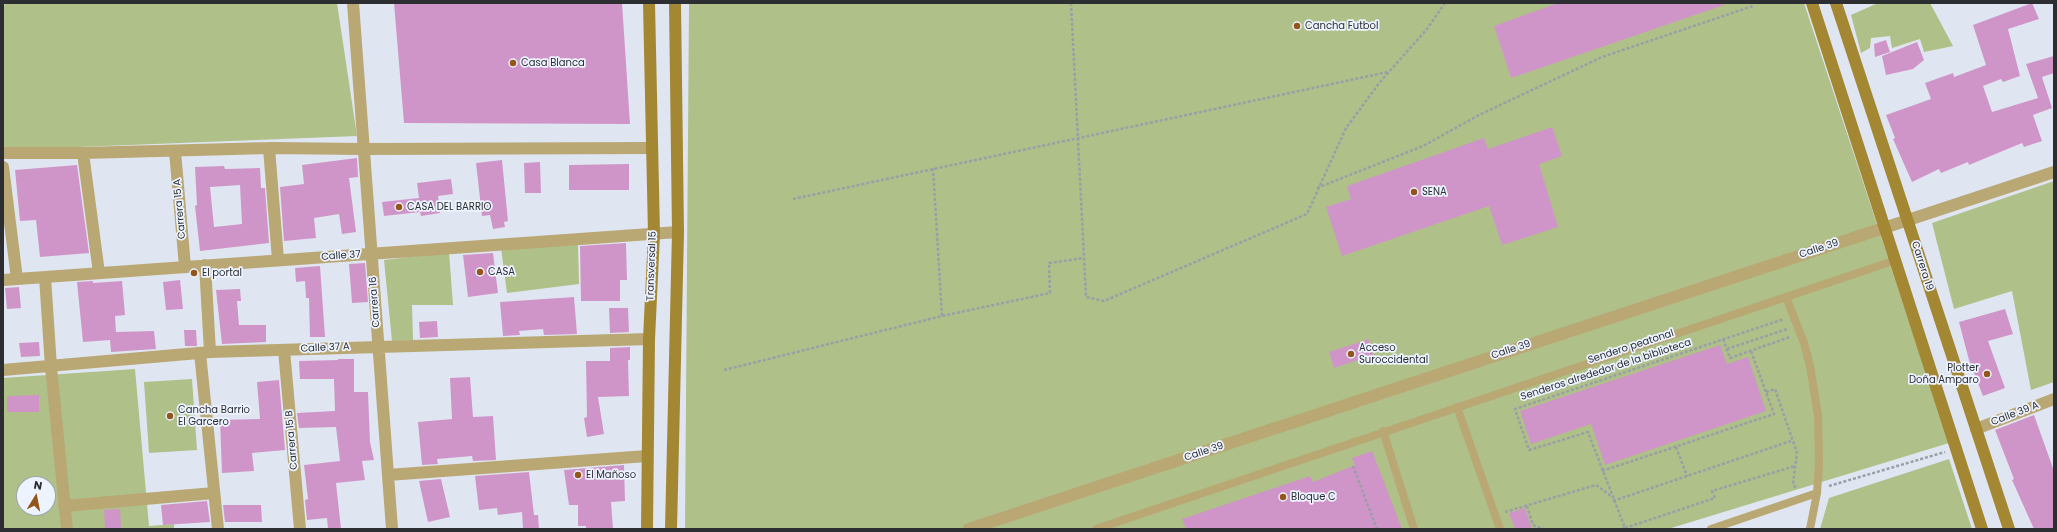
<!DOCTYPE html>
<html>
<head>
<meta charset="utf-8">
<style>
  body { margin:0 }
  #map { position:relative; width:2057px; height:532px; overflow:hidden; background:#e0e6f1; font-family:Poppins,sans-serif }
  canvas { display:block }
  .frame { position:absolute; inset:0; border:4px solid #2c2e32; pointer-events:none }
  .north { position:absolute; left:16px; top:476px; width:40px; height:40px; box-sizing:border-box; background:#edf3ff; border:1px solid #a0a4ad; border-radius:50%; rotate:10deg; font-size:11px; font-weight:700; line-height:16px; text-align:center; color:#2c2e32 }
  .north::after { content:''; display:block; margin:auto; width:14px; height:18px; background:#93551a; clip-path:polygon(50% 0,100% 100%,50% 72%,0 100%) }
</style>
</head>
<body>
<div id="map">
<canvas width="2057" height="532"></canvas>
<div class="frame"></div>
<div class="north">N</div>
</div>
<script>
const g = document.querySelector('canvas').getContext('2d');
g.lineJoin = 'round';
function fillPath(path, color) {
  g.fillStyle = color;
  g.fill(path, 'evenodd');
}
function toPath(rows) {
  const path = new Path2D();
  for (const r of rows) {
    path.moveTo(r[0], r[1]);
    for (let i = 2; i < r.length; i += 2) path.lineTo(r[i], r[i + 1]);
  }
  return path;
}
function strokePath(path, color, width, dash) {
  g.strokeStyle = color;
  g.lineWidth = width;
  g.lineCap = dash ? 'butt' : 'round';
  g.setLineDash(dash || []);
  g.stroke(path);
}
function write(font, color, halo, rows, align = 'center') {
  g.font = font + ' Poppins,sans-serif';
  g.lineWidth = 3.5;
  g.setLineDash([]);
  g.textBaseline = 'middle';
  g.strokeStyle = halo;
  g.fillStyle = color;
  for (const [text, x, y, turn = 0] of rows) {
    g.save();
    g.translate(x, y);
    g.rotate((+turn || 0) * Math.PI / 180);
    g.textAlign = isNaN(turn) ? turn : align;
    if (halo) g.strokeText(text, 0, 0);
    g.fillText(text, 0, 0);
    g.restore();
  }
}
fillPath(toPath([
  [5,3,337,3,357,136,3,150,3,10],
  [689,3,1804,3,1949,443,1668,529,685,529],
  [1878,3,1930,3,1953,46,1924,52,1920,39,1892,48,1890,36,1871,38,1870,48,1861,53,1851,15],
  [2054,181,2054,382,2031,390,2012,291,1954,309,1932,223],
  [578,245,579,284,507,293,501,248],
  [449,252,453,305,412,305,413,340,392,341,384,260],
  [135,369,149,526,174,524,174,529,3,529,3,378],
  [24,484,48,484,48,508,24,508],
  [192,379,197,450,149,453,144,382],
  [1949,459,1972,529,1820,529,1829,498]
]), '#afc089');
fillPath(toPath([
  [394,3,622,3,630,124,404,123],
  [1558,3,1724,3,1724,5,1511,78,1494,26],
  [2032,3,2039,19,2008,29,2020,76,2003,82,2001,79,1983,86,1992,112,2038,98,2026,64,2054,56,2054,73,2042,77,2052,108,2033,115,2042,141,2024,147,2022,143,1969,165,1968,162,1941,173,1939,169,1912,182,1893,139,1895,138,1886,115,1931,99,1925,83,1953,73,1954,77,1986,65,1973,25],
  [1886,40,1890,52,1875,57,1874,44],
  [1917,42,1924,60,1913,69,1886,75,1882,56],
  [1552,127,1562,156,1539,164,1558,227,1502,245,1489,206,1342,256,1326,207,1351,199,1347,186,1484,138,1488,149],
  [357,158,358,177,349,178,356,232,342,234,339,214,314,218,316,238,284,241,280,187,304,184,302,165],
  [502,160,508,221,504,222,505,227,493,229,490,215,482,216,476,163],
  [540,162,541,193,525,193,524,163],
  [629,164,629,190,569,190,569,165],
  [77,165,89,253,40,257,36,220,20,221,15,170],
  [224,166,225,169,260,168,261,188,265,188,269,243,200,251,195,206,197,205,195,167],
  [240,185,242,224,214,227,210,187],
  [451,179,453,194,438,196,440,213,421,216,420,212,384,216,382,202,419,198,417,183],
  [626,243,627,280,620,280,620,301,581,301,580,246],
  [493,253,498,293,468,297,463,255],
  [365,263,368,302,352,303,349,264],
  [320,266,325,337,310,337,309,298,306,298,305,281,296,282,295,268],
  [180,280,183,309,166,310,163,282],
  [93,281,93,283,122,281,125,315,115,316,116,332,154,331,156,349,111,352,110,340,83,342,77,282],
  [19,287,21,308,7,309,5,288],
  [240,289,241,301,237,301,239,325,266,325,266,342,222,344,216,290],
  [574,297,577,334,544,335,543,329,519,331,520,335,503,336,500,302],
  [609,308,628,308,629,332,610,333],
  [2005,309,2013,334,1988,341,2005,388,1983,396,1969,360,1959,322],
  [437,321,438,337,420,338,419,322],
  [184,330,196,330,197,346,185,346],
  [1369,339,1373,355,1334,368,1329,352],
  [39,342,40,356,21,357,19,343],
  [1720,345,1727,364,1748,357,1766,411,1605,465,1591,424,1531,444,1520,411],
  [630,347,630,360,628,360,629,396,598,397,604,434,587,437,584,418,587,417,586,361,610,361,610,348],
  [338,359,354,359,354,392,368,392,370,442,374,460,362,461,365,480,336,483,341,529,328,529,327,518,307,520,305,500,308,499,304,465,340,461,336,427,299,428,297,413,335,411,334,379,300,379,299,361,338,360],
  [470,377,473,417,493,416,496,460,473,461,472,456,437,459,438,464,422,465,418,422,452,419,450,378],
  [279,380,285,450,252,453,254,471,222,473,220,420,260,419,257,382],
  [39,395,39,412,7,412,7,396],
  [2034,415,2054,471,2054,529,2034,529,2012,480,2014,479,1995,430],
  [1372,451,1402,529,1186,529,1182,519,1310,476,1313,482,1355,465,1352,458],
  [624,465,625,501,611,502,613,529,586,529,586,526,578,526,578,505,569,505,564,470],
  [529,472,534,515,538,515,539,529,523,529,522,512,498,515,497,508,479,510,475,476],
  [441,479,450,517,428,522,419,481],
  [207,501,210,522,163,525,161,505],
  [223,505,261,505,262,522,225,522],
  [1525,508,1532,529,1515,529,1509,513],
  [120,509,121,529,105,529,104,510]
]), '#d095c8');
strokePath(toPath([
  [1071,3,1086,297,1104,301,1307,214,1346,128,1380,82,1427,29,1445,3],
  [933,168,942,316],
  [1317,188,1423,146,1479,115,1602,57,1753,6],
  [793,199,1388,72],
  [1723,339,1730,358,1790,337],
  [1727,349,1787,329],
  [724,370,942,316,1050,293,1049,263,1084,258],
  [1766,392,1775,389,1797,453,1793,484,1796,488],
  [1676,447,1687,476],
  [1353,466,1377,529],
  [1602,471,1774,414,1751,351],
  [1829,486,1945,452],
  [1613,501,1791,441],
  [1527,506,1533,525,1543,529],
  [1505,512,1596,485,1611,496],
  [1625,528,1715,498,1712,491,1795,466],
  [1622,529,1625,528,1588,432,1529,450,1515,409,1784,319]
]), '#9a9fa7', 2.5, [3, 2]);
strokePath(toPath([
  [1786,297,1804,343,1810,366,1818,415,1819,464,1817,493,1810,529],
  [1457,407,1500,529],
  [1383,431,1414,529],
  [1096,529,1896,260],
  [1711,529,1817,493]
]), '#b9a774', 8);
strokePath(toPath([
  [353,3,392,529],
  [269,148,278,260],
  [175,151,185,267],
  [3,153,83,153,269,148,363,149,652,148],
  [83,153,99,273],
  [3,167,17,279],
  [205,265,210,352],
  [45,277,51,367,67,529],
  [3,280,678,232],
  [284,350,300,529],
  [200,353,218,529],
  [3,370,210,352,649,339],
  [1976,429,2054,399],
  [388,475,647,456],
  [64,506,214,493],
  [969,529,2054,172]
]), '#b9a774', 12);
strokePath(toPath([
  [1812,3,1982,529],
  [1836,3,2009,529],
  [647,529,649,339,654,234,649,3],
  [671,529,678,232,675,3]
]), '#a38732', 12);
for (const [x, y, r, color] of [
  [1297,26,4,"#93551a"],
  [513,63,4,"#93551a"],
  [1414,192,4,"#93551a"],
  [399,207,4,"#93551a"],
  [480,272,4,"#93551a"],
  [194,273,4,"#93551a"],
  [1351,354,4,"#93551a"],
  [1987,374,4,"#93551a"],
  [170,416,4,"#93551a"],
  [578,475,4,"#93551a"],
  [1283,497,4,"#93551a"]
]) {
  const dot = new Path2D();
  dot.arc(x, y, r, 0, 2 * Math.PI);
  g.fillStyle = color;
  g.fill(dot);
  strokePath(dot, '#edf3ff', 1.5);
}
write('10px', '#2c2e32', '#edf3ff', [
  ["Cancha Futbol",1305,26],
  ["Casa Blanca",521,63],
  ["SENA",1422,192],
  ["CASA DEL BARRIO",407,207],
  ["CASA",488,272],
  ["El portal",202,273],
  ["Acceso",1359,348],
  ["Suroccidental",1359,360],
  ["Plotter",1979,368,"right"],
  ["Doña Amparo",1979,380,"right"],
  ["Cancha Barrio",178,410],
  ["El Garcero",178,422],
  ["El Mañoso",586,475],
  ["Bloque C",1291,497]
], 'left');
write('10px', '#2c2e32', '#edf3ff', [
  ["Carrera 15 A",180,209,-95],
  ["Calle 39",1819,249,-18],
  ["Calle 37",341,256,-4],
  ["Transversal 15",652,266,-88],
  ["Carrera 19",1922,266,72],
  ["Carrera 16",375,302,-94],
  ["Sendero peatonal",1631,347,-18],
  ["Calle 37 A",325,348,-3],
  ["Calle 39",1511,350,-18],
  ["Senderos alrededor de la biblioteca",1606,370,-18],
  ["Calle 39 A",2015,414,-21],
  ["Carrera 15 B",292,440,-95],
  ["Calle 39",1204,452,-18]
]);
</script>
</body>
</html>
